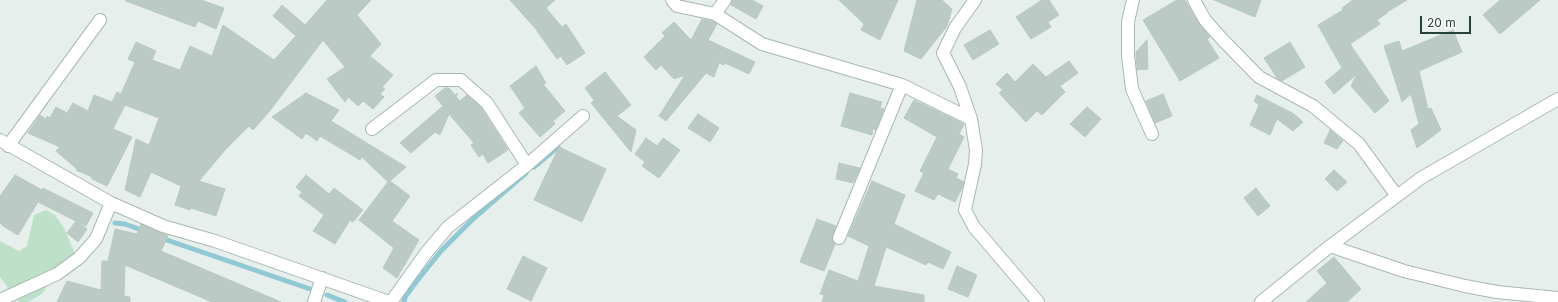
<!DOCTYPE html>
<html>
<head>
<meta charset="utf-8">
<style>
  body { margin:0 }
  #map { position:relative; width:1558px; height:302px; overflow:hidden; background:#e6efeb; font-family:Inter,sans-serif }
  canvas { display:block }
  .scale { position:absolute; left:1420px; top:16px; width:51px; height:18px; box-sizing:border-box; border:2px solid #24423a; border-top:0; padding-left:5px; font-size:12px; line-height:14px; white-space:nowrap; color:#24423a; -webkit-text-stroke:3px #f7fbf9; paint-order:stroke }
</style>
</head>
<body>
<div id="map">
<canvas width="1558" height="302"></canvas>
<div class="scale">20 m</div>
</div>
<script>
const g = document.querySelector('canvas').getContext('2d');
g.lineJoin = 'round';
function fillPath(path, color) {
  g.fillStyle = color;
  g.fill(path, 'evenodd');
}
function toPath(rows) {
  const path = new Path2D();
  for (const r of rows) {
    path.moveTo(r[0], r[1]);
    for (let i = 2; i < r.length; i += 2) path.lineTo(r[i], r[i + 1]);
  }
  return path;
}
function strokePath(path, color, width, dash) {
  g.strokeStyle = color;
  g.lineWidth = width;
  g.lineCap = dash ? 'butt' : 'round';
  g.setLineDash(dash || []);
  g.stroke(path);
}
fillPath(toPath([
  [46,210,55,215,64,228,74,251,75,264,43,275,47,286,42,294,28,302,20,302,10,297,7,286,0,277,0,241,19,251,27,246,34,215]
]), '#bfe0c8');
strokePath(toPath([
  [534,167,558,147],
  [115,223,125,224,144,231],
  [161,238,313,290],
  [327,295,345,302],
  [404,302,405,297,416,282,441,251,474,218,526,173]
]), '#8ec9d4', 5);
const building = toPath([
  [126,0,201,0,224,8,216,29,198,21,195,27,126,1,126,0],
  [327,0,371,0,357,15,381,44,370,56,393,75,382,87,385,89,380,94,384,97,373,109,363,101,358,106,348,97,345,102,327,79,345,67,323,40,269,112,253,130,249,126,225,150,199,181,225,189,216,216,191,208,190,210,175,205,181,186,151,172,140,197,125,190,136,139,149,145,159,118,125,105,113,129,132,137,107,186,92,179,92,177,76,170,77,169,56,151,60,147,28,133,40,115,46,119,47,116,50,118,56,107,67,113,73,103,88,111,94,95,112,102,117,92,121,94,135,62,128,59,136,42,156,51,152,60,180,70,190,46,212,56,223,25,274,60,296,36,273,16,282,5,305,25,327,0],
  [510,0,555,0,546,8,562,27,566,24,585,53,567,65,561,56,557,59,535,28,510,0],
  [732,0,752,0,763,6,756,19,731,5,732,0],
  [839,0,898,0,880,40,861,30,864,24,839,0],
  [917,0,942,0,952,9,947,26,921,59,904,51,917,0],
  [1042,0,1049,0,1059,15,1048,22,1051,27,1031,39,1016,17,1042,0],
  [1177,0,1185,0,1199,24,1210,37,1207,39,1219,58,1180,81,1143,20,1177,0],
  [1214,0,1261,0,1255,17,1214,0],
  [1353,0,1407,0,1387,12,1387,13,1377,20,1380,24,1350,44,1389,101,1375,113,1351,86,1357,74,1334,94,1325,82,1342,68,1318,25,1343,10,1342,8,1353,0],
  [1500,0,1540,0,1500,34,1483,15,1500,0],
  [702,19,712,21,717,24,708,40,755,62,749,74,725,63,724,65,719,63,714,77,706,73,666,121,659,116,685,75,674,79,661,65,656,70,644,57,665,36,662,33,674,22,691,40,702,19],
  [990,30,999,44,973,60,964,45,990,30],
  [1453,30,1462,52,1419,71,1428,109,1431,108,1441,130,1417,148,1411,130,1419,124,1411,94,1402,102,1384,46,1399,41,1402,51,1453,30],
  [1147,40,1148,69,1137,70,1136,52,1147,40],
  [1290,42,1305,67,1282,81,1277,78,1264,58,1290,42],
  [1069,61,1078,73,1060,86,1065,92,1042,115,1037,111,1026,122,999,93,1003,90,996,84,1007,73,1015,82,1033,64,1046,77,1069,61],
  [536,66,546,83,543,84,565,111,553,121,555,124,540,137,519,113,525,108,510,86,536,66],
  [605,72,631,105,617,116,636,130,631,152,591,103,594,100,585,88,605,72],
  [445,88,449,88,455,95,458,93,456,97,460,101,467,95,480,106,508,150,488,163,483,154,479,157,471,145,474,143,449,114,440,135,435,132,411,153,400,143,443,106,435,96,445,88],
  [306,93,339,110,331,121,406,167,390,181,410,196,392,221,419,240,397,278,383,268,394,248,359,220,388,182,362,157,360,160,320,136,317,141,306,133,302,139,272,117,306,93],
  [850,93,882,102,880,108,884,109,876,130,873,129,872,135,841,126,850,93],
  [1163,94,1172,116,1155,123,1146,101,1163,94],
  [1257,95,1294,114,1303,122,1293,131,1277,119,1270,135,1250,125,1259,105,1254,101,1257,95],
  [914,100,964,124,959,134,964,137,948,169,958,174,956,178,964,182,962,188,955,202,938,194,934,200,915,191,924,173,920,171,937,137,904,118,914,100],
  [1087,107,1101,119,1085,137,1070,124,1087,107],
  [698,114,719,128,710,142,688,128,698,114],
  [1330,130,1343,141,1337,149,1324,143,1330,130],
  [646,138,657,146,663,138,680,150,659,178,642,166,645,162,635,154,646,138],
  [559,147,606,169,582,222,534,200,559,147],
  [839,163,860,168,853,183,836,179,839,163],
  [1334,170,1347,182,1337,191,1325,179,1334,170],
  [15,175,42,190,43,188,93,213,86,226,38,202,18,235,3,226,0,223,0,196,15,175],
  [306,175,329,194,334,188,363,210,353,222,350,220,335,244,313,231,324,215,299,196,302,192,296,187,306,175],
  [872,181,905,195,894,224,951,252,943,269,928,262,926,265,886,247,874,286,924,295,924,302,822,302,824,295,820,294,829,270,858,281,869,246,848,236,872,181],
  [1256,188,1270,206,1258,216,1244,198,1256,188],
  [817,219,836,226,832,239,835,244,824,271,800,262,817,219],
  [76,221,87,229,78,242,67,233,76,221],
  [141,224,168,236,161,251,281,302,212,302,125,265,124,296,130,297,130,302,57,302,67,281,101,290,102,261,108,261,115,229,137,234,141,224],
  [523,256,547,268,531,301,507,289,523,256],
  [1334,257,1361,289,1347,302,1306,302,1327,283,1317,271,1334,257],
  [957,266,977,275,968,297,948,289,957,266]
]);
fillPath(building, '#bbcac4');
strokePath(building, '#b8c9c2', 1);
const minor = toPath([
  [672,0,677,6,715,14,762,44,902,85,971,119,976,150,975,164,965,210,974,227,1038,302],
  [1133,0,1128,22,1128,56,1132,89,1152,134],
  [1194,0,1205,20,1221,38,1259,77,1313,106,1359,144,1397,196],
  [715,14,725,0],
  [971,119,960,87,943,53,955,28,975,0],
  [372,129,436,80,461,80,487,103,527,165],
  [0,140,111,203,163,226,215,241,389,302],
  [8,146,100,20],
  [839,238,902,85],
  [1330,246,1404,271,1465,286,1497,292,1558,298],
  [0,300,57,274,79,258,96,239,111,203],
  [314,302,322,278],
  [391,302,426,253,448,227,527,165,583,116],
  [1261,302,1330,246,1421,178,1558,99]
]);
strokePath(minor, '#a8b8b2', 14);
strokePath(minor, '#fff', 12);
</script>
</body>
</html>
